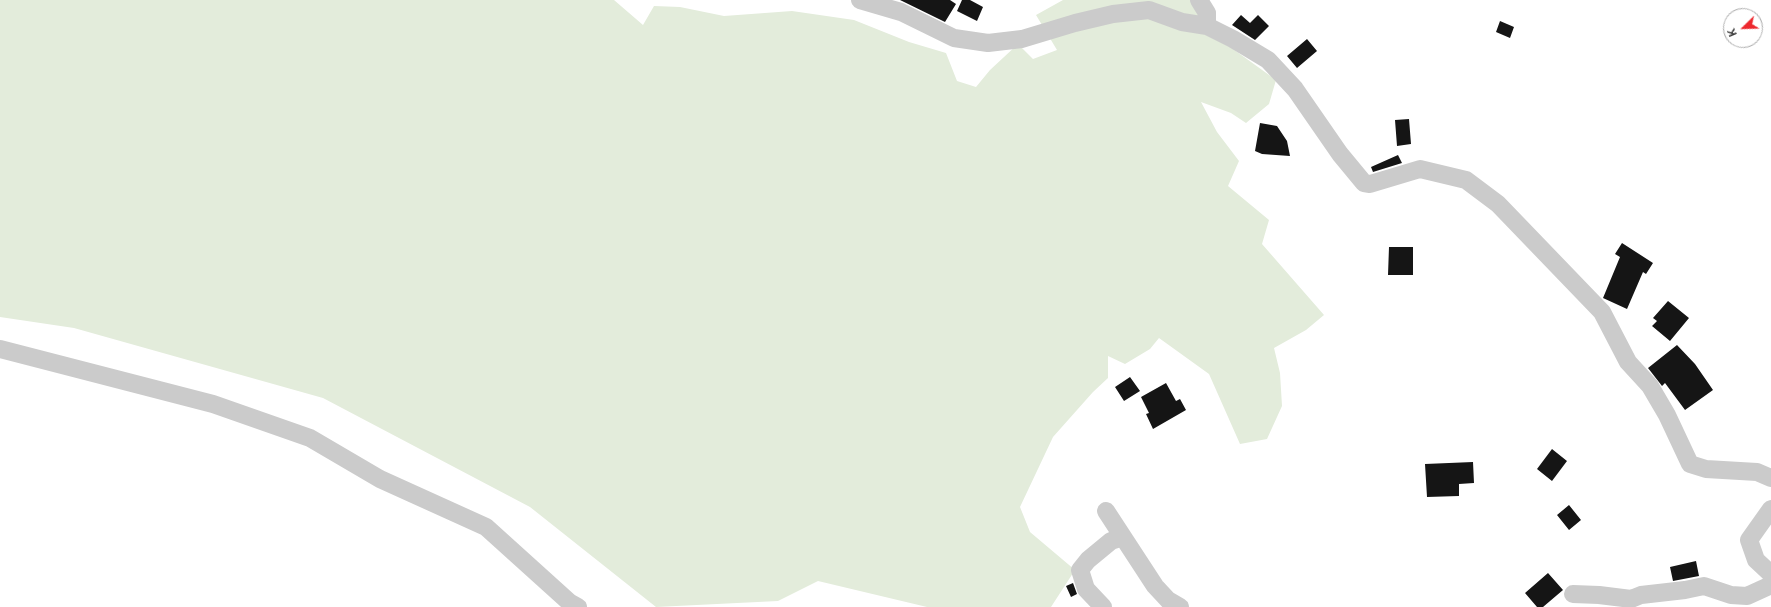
<!DOCTYPE html>
<html>
<head>
<meta charset="utf-8">
<style>
  body { margin:0 }
  #map { position:relative; width:1771px; height:607px; overflow:hidden; background:#fff; font-family:Raleway,sans-serif }
  canvas { display:block }
  .north { position:absolute; left:1723px; top:8px; width:40px; height:40px; box-sizing:border-box; background:#fff; border:1px solid #ababab; border-radius:50%; rotate:247deg; font-size:11px; font-weight:700; line-height:16px; text-align:center; color:#2e2e2e }
  .north::after { content:''; display:block; margin:auto; width:14px; height:18px; background:#ed282e; clip-path:polygon(50% 0,100% 100%,50% 72%,0 100%) }
</style>
</head>
<body>
<div id="map">
<canvas width="1771" height="607"></canvas>
<div class="north">K</div>
</div>
<script>
const g = document.querySelector('canvas').getContext('2d');
g.lineJoin = 'round';
function fillPath(path, color) {
  g.fillStyle = color;
  g.fill(path, 'evenodd');
}
function toPath(rows) {
  const path = new Path2D();
  for (const r of rows) {
    path.moveTo(r[0], r[1]);
    for (let i = 2; i < r.length; i += 2) path.lineTo(r[i], r[i + 1]);
  }
  return path;
}
function strokePath(path, color, width, dash) {
  g.strokeStyle = color;
  g.lineWidth = width;
  g.lineCap = dash ? 'butt' : 'round';
  g.setLineDash(dash || []);
  g.stroke(path);
}
fillPath(toPath([
  [0,0,614,0,643,25,654,6,680,7,724,16,792,11,854,20,909,42,946,53,957,81,976,87,990,70,1018,44,1033,59,1057,50,1036,15,1063,0,1190,0,1215,36,1276,80,1269,104,1246,123,1231,113,1201,102,1217,132,1239,161,1228,186,1269,220,1262,244,1324,315,1306,330,1274,348,1280,373,1282,406,1267,439,1240,444,1209,374,1159,338,1150,349,1125,364,1108,356,1108,378,1093,392,1053,437,1020,507,1030,532,1075,570,1051,607,927,607,818,581,778,601,656,607,530,507,323,398,74,328,0,317]
]), '#e3ecdb');
fillPath(toPath([
  [900,0,950,0,956,4,945,22],
  [962,0,970,0,983,7,977,21,957,11],
  [1241,15,1250,23,1258,15,1269,26,1255,40,1232,25],
  [1500,21,1514,27,1510,38,1496,32],
  [1307,39,1317,51,1297,68,1287,56],
  [1409,119,1411,144,1397,146,1395,120],
  [1260,123,1277,126,1287,141,1290,156,1262,154,1255,151],
  [1398,155,1402,163,1373,172,1371,167],
  [1622,243,1653,263,1646,274,1643,272,1627,309,1603,298,1620,257,1615,254],
  [1389,247,1413,247,1413,275,1388,275],
  [1668,301,1689,318,1670,341,1652,326,1657,321,1653,318],
  [1677,345,1695,364,1713,390,1685,410,1665,383,1662,386,1648,368],
  [1130,377,1140,391,1124,401,1115,387],
  [1166,383,1176,401,1180,399,1186,410,1153,429,1146,414,1149,413,1141,397],
  [1552,449,1567,461,1552,481,1537,469],
  [1473,462,1474,483,1459,484,1459,496,1427,497,1425,464],
  [1569,505,1581,520,1569,530,1557,515],
  [1696,561,1699,576,1673,581,1670,567],
  [1548,573,1563,590,1543,607,1537,607,1525,593],
  [1073,583,1077,594,1071,597,1066,586]
]), '#151515');
strokePath(toPath([
  [860,0,901,12,954,38,988,43,1022,39,1075,23,1113,14,1149,10,1182,22,1207,26,1233,39,1268,60,1295,89,1340,154,1364,183,1370,184,1420,169,1466,180,1498,204,1602,312,1628,362,1650,386,1667,415,1690,464,1706,469,1757,472,1771,478],
  [1199,0,1207,13,1207,26],
  [0,349,213,404,310,438,380,479,486,527,569,602,578,607],
  [1771,509,1749,540,1756,560,1771,574],
  [1106,511,1155,586,1168,600,1180,607],
  [1573,594,1599,595,1631,599,1641,595,1685,590,1704,586,1731,595,1747,596,1771,585],
  [1103,607,1086,589,1080,570,1088,560,1111,541,1123,537]
]), '#cbcbcb', 18);
</script>
</body>
</html>
